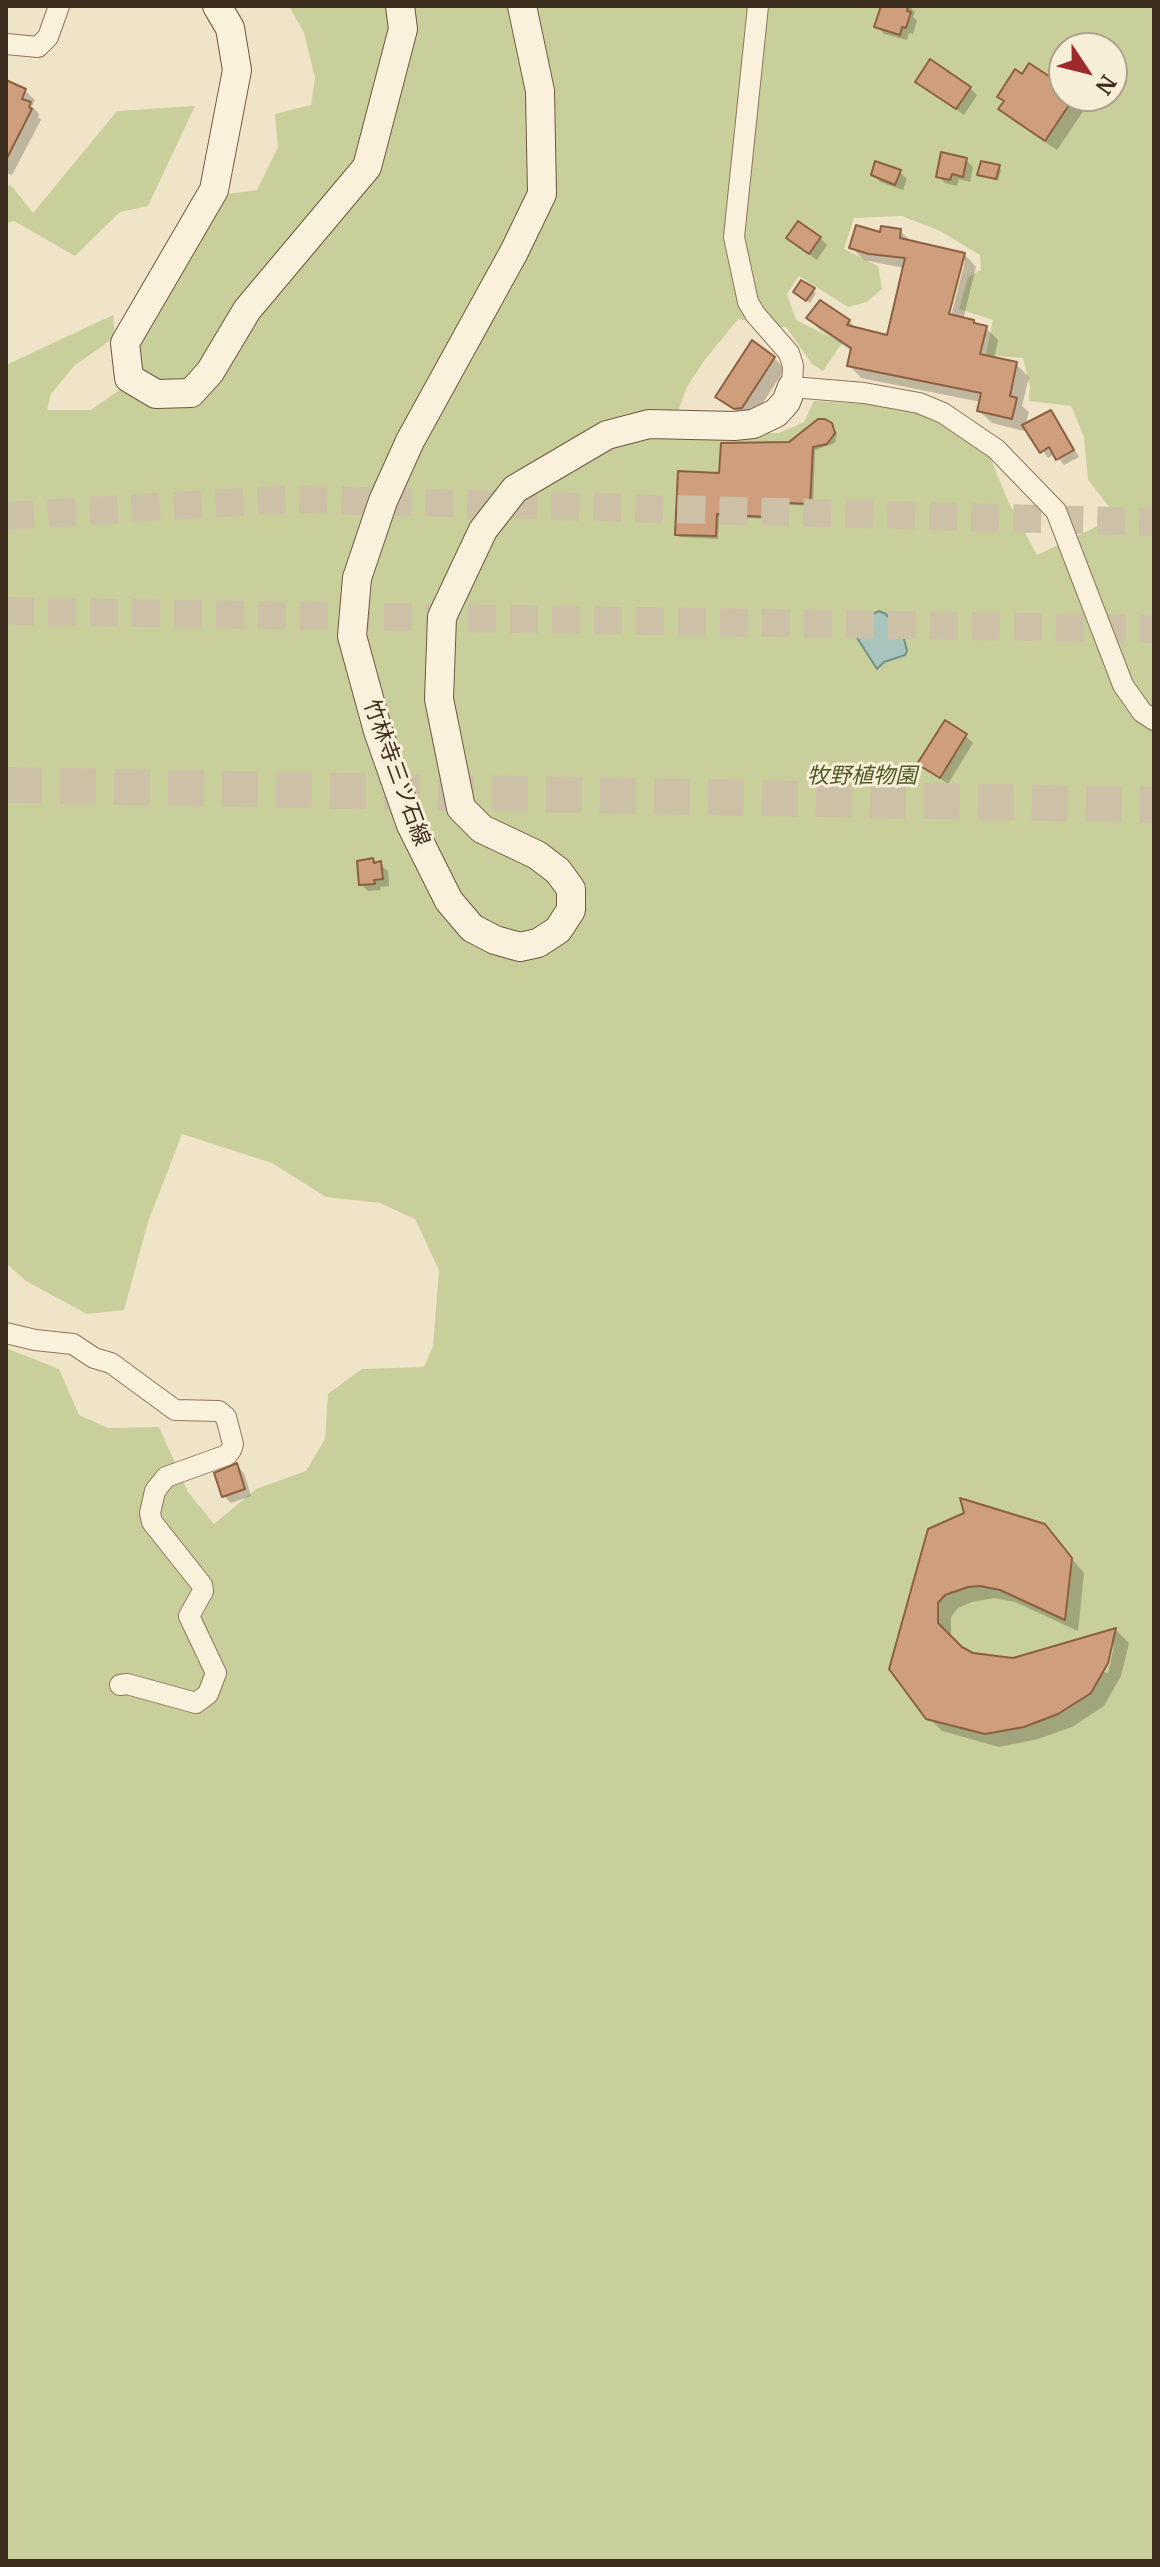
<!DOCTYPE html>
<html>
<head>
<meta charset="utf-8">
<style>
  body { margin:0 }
  #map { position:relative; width:1160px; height:2567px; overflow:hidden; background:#f0e4c8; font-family:Merriweather,serif }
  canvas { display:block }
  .frame { position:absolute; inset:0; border:8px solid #3d2e20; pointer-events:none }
  .north { position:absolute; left:1048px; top:32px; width:80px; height:80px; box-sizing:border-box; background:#f7eed8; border:2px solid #ada18e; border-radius:50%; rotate:125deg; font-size:22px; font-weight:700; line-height:32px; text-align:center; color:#3d2e20 }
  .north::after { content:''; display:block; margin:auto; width:28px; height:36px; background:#9e2a2b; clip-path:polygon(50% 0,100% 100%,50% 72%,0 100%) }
</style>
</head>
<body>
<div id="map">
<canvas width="1160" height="2567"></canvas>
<div class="frame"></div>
<div class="north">N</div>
</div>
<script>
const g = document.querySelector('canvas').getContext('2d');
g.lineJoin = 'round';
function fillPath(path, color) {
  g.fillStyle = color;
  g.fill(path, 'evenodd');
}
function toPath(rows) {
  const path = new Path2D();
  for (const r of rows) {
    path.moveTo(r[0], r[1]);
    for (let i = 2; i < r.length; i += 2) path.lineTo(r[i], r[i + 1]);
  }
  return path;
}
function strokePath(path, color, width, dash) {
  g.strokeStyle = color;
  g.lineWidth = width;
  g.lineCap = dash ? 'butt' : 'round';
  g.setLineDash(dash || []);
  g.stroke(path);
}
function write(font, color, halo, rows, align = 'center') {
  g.font = font + ' Merriweather,"Noto Sans JP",serif';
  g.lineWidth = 6;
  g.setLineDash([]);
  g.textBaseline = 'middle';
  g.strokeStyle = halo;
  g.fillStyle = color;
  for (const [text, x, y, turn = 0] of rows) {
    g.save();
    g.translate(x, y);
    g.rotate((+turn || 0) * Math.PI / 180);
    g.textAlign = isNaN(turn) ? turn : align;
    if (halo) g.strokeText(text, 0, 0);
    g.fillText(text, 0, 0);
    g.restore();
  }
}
fillPath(toPath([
  [289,6,1154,6,1154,2561,6,2561,6,1348,59,1369,79,1415,108,1428,159,1427,188,1492,214,1524,256,1489,306,1471,325,1439,328,1394,362,1369,424,1367,433,1346,439,1270,415,1219,380,1203,326,1197,272,1163,182,1134,148,1222,124,1310,87,1314,26,1281,6,1263,6,365,113,315,115,337,74,366,51,394,47,410,91,410,131,382,143,335,228,194,257,190,278,147,275,114,311,105,315,78,304,33],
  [1064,48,1112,48,1112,96,1064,96],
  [902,216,940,231,980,255,981,270,968,277,959,309,993,320,986,355,1023,358,1030,387,1029,401,1071,406,1084,437,1088,480,1117,517,1037,555,1008,501,990,457,944,417,905,406,814,401,804,422,779,433,670,433,687,387,704,361,738,319,759,323,764,327,786,327,812,364,823,371,842,343,796,320,787,294,799,276,848,307,867,302,882,289,878,266,844,249,854,218],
  [195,106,148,206,120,212,75,256,14,221,6,223,6,190,10,184,33,213,117,111]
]), '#c9cf9b');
const water = toPath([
  [879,611,886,614,903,635,907,651,905,655,884,662,877,669,854,633,869,616,879,611]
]);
fillPath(water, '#a9c4bc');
strokePath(water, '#6f938a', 2);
fillPath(toPath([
  [883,6,909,6,915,12,913,17,917,21,913,34,909,33,907,40,884,34,877,26],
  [6,81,25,91,35,100,32,106,39,114,38,117,41,120,12,175,6,173],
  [917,81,970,88,977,95,964,115],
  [1064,89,1064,96,1075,96,1086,107,1057,150,1012,120,1001,109,1005,102,999,97],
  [966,160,973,167,970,182,959,179,957,186,945,183,938,176],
  [999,167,1001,170,998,181,980,174],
  [900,172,907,179,903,190,880,182,873,174],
  [900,231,912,242,964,254,976,267,963,320,986,328,998,340,994,359,1016,364,1029,377,1022,406,1029,412,1025,426,1051,412,1057,419,1079,457,1064,465,1055,454,1048,458,1025,426,1024,431,992,423,979,411,981,402,861,378,849,365,852,351,820,330,808,318,849,321,858,330,888,337,904,268,864,260,851,247,882,235],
  [961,261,965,261,949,324,945,324],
  [820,238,827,245,817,260,796,245],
  [813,290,816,293,810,303,798,295],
  [774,358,785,369,753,418,747,419,718,397],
  [830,425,837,433,835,443,815,450,813,506,770,504,769,519,719,517,718,539,680,537,677,534,721,475],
  [966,736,973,743,948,784,920,763],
  [373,860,388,871,389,886,380,887,381,890,368,891,361,884],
  [237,1466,244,1473,251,1496,231,1503,224,1496],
  [1044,1526,1084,1573,1078,1631,1015,1602,994,1598,972,1602,958,1608,951,1617,951,1638,961,1649,972,1655,1013,1660,1116,1630,1129,1643,1121,1676,1104,1706,1072,1727,1038,1739,999,1747,942,1731,928,1717,930,1530],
  [1110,1646,1114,1646,1108,1673,1104,1672]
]), '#0003');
const building = toPath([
  [881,6,908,6,907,11,911,12,906,28,902,27,900,35,874,27,881,6],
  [930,59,971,87,956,109,915,82,930,59],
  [1029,63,1064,86,1064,96,1075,96,1045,141,998,109,1004,101,997,97,1015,69,1022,74,1029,63],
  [6,80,26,89,22,99,31,102,29,107,32,109,6,160,6,80],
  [941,152,967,158,963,177,952,174,950,180,936,177,941,152],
  [875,161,901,170,895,185,871,175,875,161],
  [981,161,1000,165,996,179,977,175,981,161],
  [798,221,821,237,809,254,786,238,798,221],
  [856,225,880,232,881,226,901,229,900,238,965,253,949,314,974,320,974,323,987,326,980,354,1017,362,1010,396,1017,398,1012,419,977,411,981,393,847,366,851,348,806,318,820,300,850,320,847,325,887,335,905,258,869,254,849,248,856,225],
  [801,280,815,288,806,301,793,292,801,280],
  [752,340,775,357,742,408,734,409,715,397,752,340],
  [1051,410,1074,450,1056,460,1049,447,1040,453,1022,425,1051,410],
  [818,419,825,419,832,423,835,433,827,444,813,447,810,504,767,502,766,517,717,514,716,536,675,535,678,471,719,473,721,443,789,442,818,419],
  [945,720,967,734,940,778,917,764,945,720],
  [373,858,374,863,381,861,383,879,374,880,375,884,359,885,357,861,373,858],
  [237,1463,245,1489,222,1497,214,1473,237,1463],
  [960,1498,1045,1524,1072,1558,1065,1620,1000,1590,980,1586,968,1587,945,1595,938,1603,938,1623,962,1647,973,1653,1013,1658,1116,1628,1108,1663,1091,1693,1058,1714,1024,1727,985,1734,926,1719,889,1669,928,1529,964,1513,960,1498]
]);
fillPath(building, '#cf9f7d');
strokePath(building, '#8d5f41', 2);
strokePath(toPath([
  [6,516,289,499,1154,522],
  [6,611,1154,629]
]), '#ccc0a6', 28, [28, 14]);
strokePath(toPath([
  [6,785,1154,805]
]), '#ccc0a6', 36, [36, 18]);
const minor = toPath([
  [758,6,734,237,748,302,755,314,789,353,793,366,792,387,864,393,919,403,943,413,996,449,1056,511,1123,685,1142,712,1154,720],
  [6,44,38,47,48,37,59,6],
  [6,1333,35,1340,73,1344,94,1358,111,1363,175,1410,219,1411,226,1417,233,1444,231,1450,227,1455,166,1477,155,1491,150,1513,152,1522,202,1585,203,1591,189,1616,216,1673,208,1694,196,1703,127,1684,120,1685]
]);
const secondary = toPath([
  [217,6,230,28,237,70,214,190,125,343,129,378,156,394,191,393,210,372,247,310,367,167,403,29,400,6],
  [522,6,540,91,542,194,514,252,410,441,383,501,357,578,352,636,378,731,411,825,449,901,472,928,495,940,520,947,538,943,558,930,571,910,571,889,558,871,537,855,482,829,461,808,439,699,442,617,483,530,515,489,607,435,649,424,734,426,753,424,776,413,786,402,792,387]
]);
strokePath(minor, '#8d765c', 22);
strokePath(secondary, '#6f573f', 30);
strokePath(minor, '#faf1dc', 20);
strokePath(secondary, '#faf1dc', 28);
write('22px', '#3d2e20', '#f7eed8', [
  ["竹林寺三ツ石線",396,773,70]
]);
write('italic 22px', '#4d5a26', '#f7eed8', [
  ["牧野植物園",862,777]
]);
</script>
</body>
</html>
